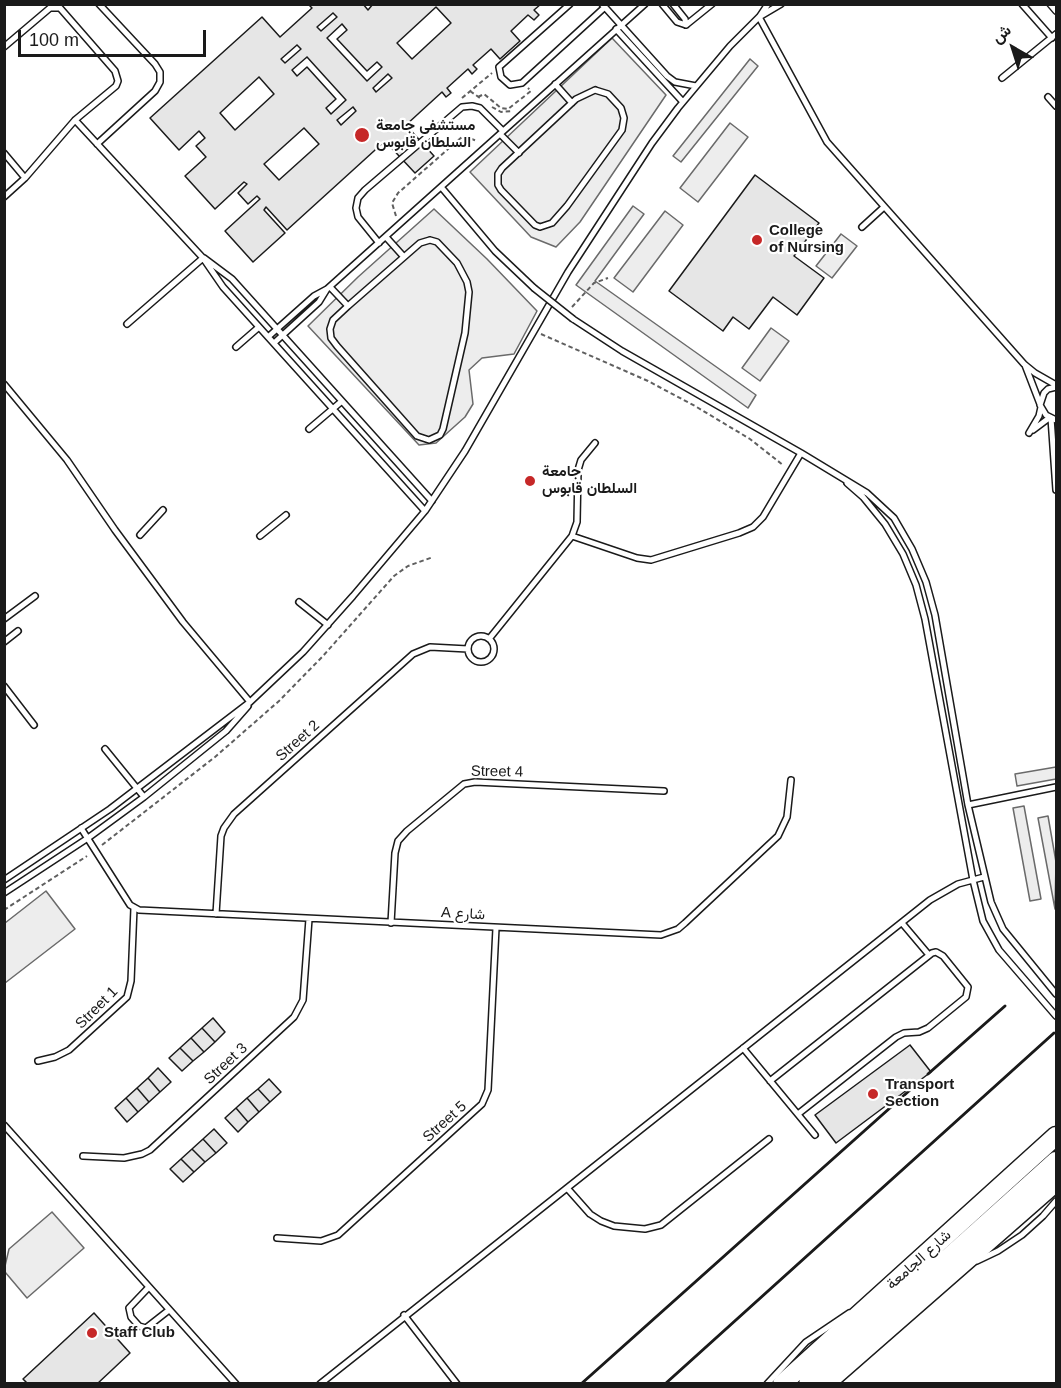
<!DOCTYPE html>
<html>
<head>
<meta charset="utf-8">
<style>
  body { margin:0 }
  #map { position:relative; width:1061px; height:1388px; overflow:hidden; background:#fff; font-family:Helvetica,Vazirmatn,sans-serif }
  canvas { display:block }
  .frame { position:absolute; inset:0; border:6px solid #1a1a1a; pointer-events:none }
  .north { position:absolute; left:983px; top:18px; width:60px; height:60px; -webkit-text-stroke:4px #fff; paint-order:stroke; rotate:321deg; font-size:16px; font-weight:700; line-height:24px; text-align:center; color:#1a1a1a }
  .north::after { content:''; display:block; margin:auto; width:21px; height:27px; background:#1a1a1a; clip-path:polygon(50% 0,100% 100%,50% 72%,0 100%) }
  .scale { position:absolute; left:18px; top:30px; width:188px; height:27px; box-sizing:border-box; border:3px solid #1a1a1a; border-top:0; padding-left:8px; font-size:18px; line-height:21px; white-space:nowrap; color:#1a1a1a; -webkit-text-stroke:4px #fff; paint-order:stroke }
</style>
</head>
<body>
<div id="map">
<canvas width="1061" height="1388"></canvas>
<div class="frame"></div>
<div class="north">ش</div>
<div class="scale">100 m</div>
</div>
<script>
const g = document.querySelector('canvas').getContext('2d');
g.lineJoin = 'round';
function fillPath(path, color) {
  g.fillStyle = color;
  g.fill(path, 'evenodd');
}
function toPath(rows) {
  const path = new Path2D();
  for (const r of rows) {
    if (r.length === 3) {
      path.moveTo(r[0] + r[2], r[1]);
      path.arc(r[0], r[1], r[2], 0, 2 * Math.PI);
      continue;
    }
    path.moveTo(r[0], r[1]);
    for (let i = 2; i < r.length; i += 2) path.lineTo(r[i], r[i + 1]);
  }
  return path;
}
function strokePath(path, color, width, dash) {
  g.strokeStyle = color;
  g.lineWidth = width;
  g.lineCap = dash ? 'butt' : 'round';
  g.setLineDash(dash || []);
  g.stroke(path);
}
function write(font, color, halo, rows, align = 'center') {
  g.font = font + ' Helvetica,Vazirmatn,sans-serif';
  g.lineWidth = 4.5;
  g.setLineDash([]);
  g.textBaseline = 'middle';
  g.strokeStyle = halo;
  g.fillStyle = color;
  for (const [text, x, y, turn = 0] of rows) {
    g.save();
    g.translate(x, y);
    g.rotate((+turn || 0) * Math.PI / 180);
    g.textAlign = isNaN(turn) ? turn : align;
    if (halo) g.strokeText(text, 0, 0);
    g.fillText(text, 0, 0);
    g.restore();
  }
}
const built = toPath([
  [612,38,666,95,580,222,556,247,531,237,470,172,612,38],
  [750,59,758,66,681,162,673,156,750,59],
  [730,123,748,137,698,202,680,188,730,123],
  [633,206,644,214,595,281,756,395,748,408,576,285,633,206],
  [434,209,487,259,537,311,514,354,482,358,469,370,473,404,465,417,436,443,419,445,308,326,358,277,434,209],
  [665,211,683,225,633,292,614,278,665,211],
  [841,234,857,246,832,278,816,266,841,234],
  [771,328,789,341,760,381,742,368,771,328],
  [1056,767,1056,779,1017,786,1015,774,1056,767],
  [1024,806,1041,899,1030,901,1013,808,1024,806],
  [1048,816,1056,862,1055,909,1038,818,1048,816],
  [46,891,75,929,5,983,5,923,46,891],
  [52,1212,84,1248,27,1298,5,1272,5,1266,9,1249,52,1212]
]);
fillPath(built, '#ededed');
strokePath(built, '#6a6a6a', 1.5);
const building = toPath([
  [308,4,363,4,368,10,373,4,541,4,534,10,539,15,534,20,528,15,511,31,520,41,500,59,491,49,473,65,477,69,472,74,468,69,447,88,451,93,446,97,442,92,406,125,434,156,415,173,385,141,287,230,266,207,264,210,285,233,253,262,225,231,260,199,257,196,248,204,238,193,247,184,244,182,215,209,185,176,206,157,196,146,205,138,199,131,179,150,150,118,262,17,280,37,312,8,308,4],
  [436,7,451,23,412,59,397,43,436,7],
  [333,13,337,17,321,31,317,27,333,13],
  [342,24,347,30,337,39,367,71,377,62,382,67,367,81,327,38,342,24],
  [297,45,301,49,285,63,281,59,297,45],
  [307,57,346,100,331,114,326,108,336,99,307,67,297,76,292,70,307,57],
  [388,74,392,78,376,92,373,88,388,74],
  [259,77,274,94,235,130,220,113,259,77],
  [353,107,356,111,341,125,337,120,353,107],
  [304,128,319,144,279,180,264,164,304,128],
  [755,175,819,223,794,256,824,278,797,315,773,297,749,329,733,317,723,331,669,291,755,175],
  [213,1018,225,1032,215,1042,202,1028,213,1018],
  [202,1028,215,1042,204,1052,191,1038,202,1028],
  [191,1038,204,1052,193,1061,180,1048,191,1038],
  [910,1045,931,1072,836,1143,815,1115,910,1045],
  [180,1048,193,1061,182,1071,169,1058,180,1048],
  [158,1068,171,1082,160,1092,148,1078,158,1068],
  [148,1078,160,1092,149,1102,137,1088,148,1078],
  [269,1079,281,1092,270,1102,258,1089,269,1079],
  [137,1088,149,1102,138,1112,126,1098,137,1088],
  [258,1089,270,1102,259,1112,247,1098,258,1089],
  [126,1098,138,1112,127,1122,115,1108,126,1098],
  [247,1098,259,1112,248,1122,236,1108,247,1098],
  [236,1108,248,1122,238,1132,225,1118,236,1108],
  [214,1129,227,1143,216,1153,203,1139,214,1129],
  [203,1139,216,1153,205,1162,192,1149,203,1139],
  [192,1149,205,1162,194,1172,181,1159,192,1149],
  [181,1159,194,1172,183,1182,170,1169,181,1159],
  [94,1313,130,1353,97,1384,28,1384,23,1379,94,1313]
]);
fillPath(building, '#e6e6e6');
strokePath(building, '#1a1a1a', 1.5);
const lane = toPath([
  [570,4,499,67,501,77,510,85,522,83,605,7],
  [602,4,667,76,675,82,696,86],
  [662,4,677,22,686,25,712,4],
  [673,4,685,19,686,25],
  [1022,4,1052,38],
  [1050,4,1056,11],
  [760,16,768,4],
  [759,17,827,142,1024,364,1035,373,1056,385],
  [616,29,683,102],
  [4,47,50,8,60,8,115,71,118,81,116,86,75,120,25,178,4,197],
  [1002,78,1056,34],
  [555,84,572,103],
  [595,90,608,94,621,108,624,118,622,130,567,206,552,223,540,227,535,225,501,190,498,185,498,174,502,168,576,99,595,90],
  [1048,97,1056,106],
  [75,120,203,258,223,287,425,511],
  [500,134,519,153],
  [97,144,155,91,160,82,160,72,155,64,99,4],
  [4,153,25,178],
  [442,188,495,251,534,288],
  [862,227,884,207],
  [386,237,404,257],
  [430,240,437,242,457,263,467,282,469,292,465,333,443,429,440,435,429,440,417,436,337,346,331,338,330,329,333,320,348,306,420,243,430,240],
  [379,243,358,217,356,208,358,198,365,190,462,107,472,106,480,108,503,131],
  [204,258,232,279,432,501],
  [330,287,348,306],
  [573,319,622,351,801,453,867,493,894,518,912,549,926,582,935,615,968,805,991,902,1003,929,1056,994],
  [127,324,203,258],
  [268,337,314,296,327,289],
  [274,343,319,302,327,289,645,4],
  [236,347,259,327],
  [1025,365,1040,404],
  [4,384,67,460,115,530,183,622,250,702],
  [1056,387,1048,389,1044,393,1040,405,1046,415,1056,420],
  [1051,418,1056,490],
  [309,429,342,401],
  [1033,430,1049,418],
  [1029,433,1039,416,1041,407],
  [847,483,863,497,885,524,903,554,916,585,925,619,973,880,983,921,999,950,1056,1016],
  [140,535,163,510],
  [260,536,286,515],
  [572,536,637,558,651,560,739,533,753,527,763,517,801,453],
  [299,602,328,625],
  [4,619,35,596],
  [481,649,13],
  [489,639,572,536,577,522,578,470,581,460,595,443],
  [4,642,18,631],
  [4,686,34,725],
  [105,749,144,797],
  [968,805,1056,787],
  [81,828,130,905,139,910,661,935,678,929,685,923,778,836,787,817,791,780],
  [4,880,110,809,250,702,303,652,353,596,425,511,465,451,568,272,652,143,678,108,730,46,759,17,781,4],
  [4,893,88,838,144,797,226,731,248,706],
  [216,914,221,836,224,828,234,814,413,654,430,647,468,649],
  [391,923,395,853,398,841,407,831,464,784,475,782,664,791],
  [902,923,929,955],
  [743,1048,815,1135],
  [38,1061,55,1057,69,1050,127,997,131,981,134,908],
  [770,1081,932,953,936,952,943,956,968,987,966,997,928,1028,919,1032,904,1033,896,1037,798,1114],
  [4,1125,236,1384],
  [83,1156,124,1158,142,1154,150,1150,294,1017,303,1000,309,919],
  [567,1188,590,1214,601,1221,614,1226,645,1229,661,1225,769,1139],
  [277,1238,321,1241,338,1235,482,1104,488,1090,496,928],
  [977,1261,998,1251,1022,1235,1043,1216,1056,1201],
  [149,1287,129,1308,131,1317,139,1326,146,1328,169,1310],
  [404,1315,457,1384],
  [320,1384,930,900,958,884,984,877],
  [767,1384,806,1342,849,1313]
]);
const primary = toPath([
  [782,1384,1056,1136],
  [808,1384,1056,1161],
  [825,1384,1056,1182]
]);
strokePath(lane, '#1a1a1a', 8);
strokePath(primary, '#1a1a1a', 21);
strokePath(toPath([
  [470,91,480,98],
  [478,97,484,94,501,108,508,109,531,91,528,88],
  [462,98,492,73],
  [492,107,501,112,512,111],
  [396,216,392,203,398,193,463,136,477,141],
  [572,307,594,283,608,278],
  [541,334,648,381,695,406,750,439,783,465],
  [102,845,215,757,279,701,323,656,394,576,408,566,433,557],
  [4,910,87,856]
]), '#5f5f5f', 2, [4.5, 3]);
strokePath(lane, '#fff', 5);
strokePath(primary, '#fff', 18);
const laneBridge = toPath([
  [534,288,573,319]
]);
strokePath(laneBridge, '#1a1a1a', 8, []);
strokePath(laneBridge, '#fff', 5);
strokePath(toPath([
  [928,1074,1005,1006],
  [581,1384,919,1082],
  [665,1384,1054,1033]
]), '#1a1a1a', 3);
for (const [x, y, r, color] of [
  [362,135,8,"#c62828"],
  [757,240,6,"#c62828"],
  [530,481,6,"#c62828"],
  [873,1094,6,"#c62828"],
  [92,1333,6,"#c62828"]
]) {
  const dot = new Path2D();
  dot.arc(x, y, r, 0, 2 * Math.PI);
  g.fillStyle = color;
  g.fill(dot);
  strokePath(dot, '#fff', 2);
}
write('bold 15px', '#1a1a1a', '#fff', [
  ["مستشفى جامعة",376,126],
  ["السلطان قابوس",376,143],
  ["College",769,231],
  ["of Nursing",769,248],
  ["جامعة",542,472],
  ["السلطان قابوس",542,489],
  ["Transport",885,1085],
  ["Section",885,1102],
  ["Staff Club",104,1333]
], 'left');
write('15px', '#1a1a1a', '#fff', [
  ["Street 2",298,741,-42],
  ["Street 4",497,772,1],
  ["A شارع",463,914,3],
  ["Street 1",97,1008,-45],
  ["Street 3",226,1064,-43],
  ["Street 5",445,1122,-42],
  ["شارع الجامعة",919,1260,-42]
]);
</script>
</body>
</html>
